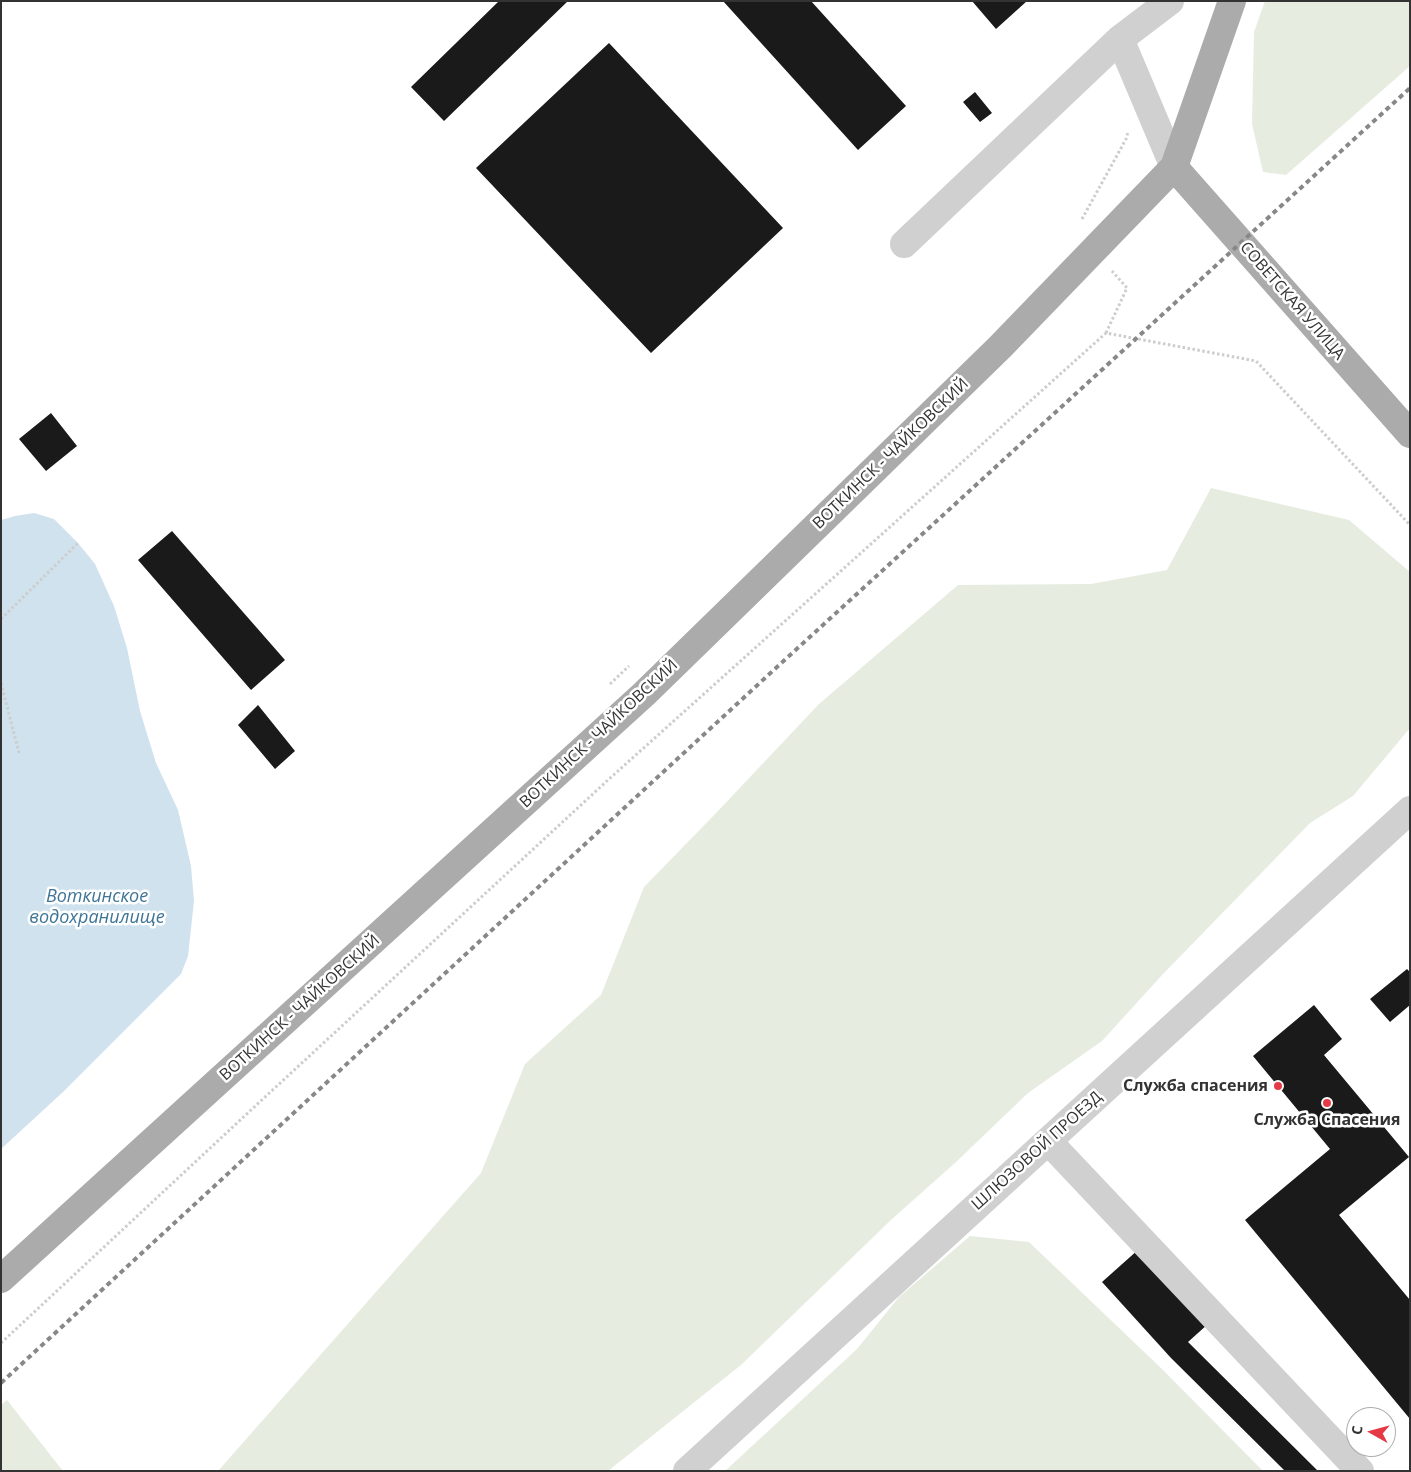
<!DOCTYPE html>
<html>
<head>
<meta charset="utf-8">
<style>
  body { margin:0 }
  #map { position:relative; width:1411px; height:1472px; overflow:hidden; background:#fff; font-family:"Open Sans",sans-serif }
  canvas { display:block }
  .frame { position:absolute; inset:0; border:2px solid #333; pointer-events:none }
  .north { position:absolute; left:1346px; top:1407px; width:50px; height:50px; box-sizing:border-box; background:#fff; border:1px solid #adadad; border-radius:50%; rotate:277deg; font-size:14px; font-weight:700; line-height:20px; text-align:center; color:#333 }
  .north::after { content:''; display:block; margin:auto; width:18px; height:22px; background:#e63946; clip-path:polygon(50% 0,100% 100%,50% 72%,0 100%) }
</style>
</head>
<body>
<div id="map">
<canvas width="1411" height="1472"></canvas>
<div class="frame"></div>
<div class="north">С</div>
</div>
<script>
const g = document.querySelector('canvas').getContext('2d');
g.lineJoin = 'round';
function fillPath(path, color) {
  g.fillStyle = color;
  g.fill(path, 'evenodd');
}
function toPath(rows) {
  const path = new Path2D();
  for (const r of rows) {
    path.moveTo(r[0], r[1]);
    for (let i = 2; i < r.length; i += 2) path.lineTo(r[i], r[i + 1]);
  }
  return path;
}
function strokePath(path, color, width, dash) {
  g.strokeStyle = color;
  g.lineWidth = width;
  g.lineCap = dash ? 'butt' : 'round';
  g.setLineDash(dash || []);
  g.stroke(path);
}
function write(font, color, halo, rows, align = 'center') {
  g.font = font + ' "Open Sans",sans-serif';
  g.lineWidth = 5;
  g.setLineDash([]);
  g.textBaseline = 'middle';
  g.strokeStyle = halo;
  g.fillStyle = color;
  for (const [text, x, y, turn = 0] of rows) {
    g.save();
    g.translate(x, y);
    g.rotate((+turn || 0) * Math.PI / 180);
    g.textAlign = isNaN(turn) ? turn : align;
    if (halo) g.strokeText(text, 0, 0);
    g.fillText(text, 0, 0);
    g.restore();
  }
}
fillPath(toPath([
  [1265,1,1410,1,1410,66,1286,175,1263,172,1252,124,1254,32],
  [1211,488,1349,520,1410,572,1410,728,1353,796,1310,823,1163,974,1102,1041,1028,1093,955,1163,892,1219,741,1365,608,1471,218,1471,481,1173,525,1064,601,995,644,887,718,811,819,704,958,585,1091,584,1167,570],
  [970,1236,1029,1242,1161,1368,1263,1471,725,1471,857,1349,899,1297],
  [7,1400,63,1471,1,1471,1,1405]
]), '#e6ecdf');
fillPath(toPath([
  [34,513,54,519,78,543,95,564,114,606,127,648,140,711,156,763,178,810,191,866,194,901,188,956,181,974,63,1092,1,1149,1,520,15,516]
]), '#cfe2ee');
fillPath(toPath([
  [499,1,568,1,444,121,411,87],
  [723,1,811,1,906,106,858,150],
  [972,1,1027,1,996,29],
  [609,43,783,228,651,353,476,168],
  [975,92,992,113,980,122,963,102],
  [51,413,77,446,46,471,19,439],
  [172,531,285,660,251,690,138,560],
  [258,705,295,751,275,769,238,725],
  [1407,969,1410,972,1410,1005,1390,1022,1370,999],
  [1314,1005,1342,1039,1324,1055,1409,1157,1339,1215,1410,1300,1410,1419,1245,1220,1330,1149,1253,1056],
  [1139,1249,1208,1324,1188,1342,1318,1471,1285,1471,1171,1358,1102,1282]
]), '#1a1a1a');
strokePath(toPath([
  [1082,219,1126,139,1128,132],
  [1106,333,1127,288,1112,271],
  [1,619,78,543],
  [1,683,19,753],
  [610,684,629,666],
  [1,1343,251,1110,608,780,1106,333,1256,361,1410,525]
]), '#cdcdcd', 3, [2.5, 2.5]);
strokePath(toPath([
  [1120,39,1174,167],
  [904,244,1120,39,1170,1],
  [1048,1141,1360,1471],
  [687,1471,1410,810]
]), '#d0d0d0', 28);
strokePath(toPath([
  [1174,167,1410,434],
  [1,1279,644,694,1000,347,1174,167,1232,1]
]), '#ababab', 28);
strokePath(toPath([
  [1,1383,777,667,1410,88]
]), '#888', 4, [5, 4]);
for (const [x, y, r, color] of [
  [1278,1086,5,"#e63946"],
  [1327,1103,5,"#e63946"]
]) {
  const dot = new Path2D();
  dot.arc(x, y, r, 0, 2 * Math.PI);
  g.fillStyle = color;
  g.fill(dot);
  strokePath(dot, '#fff', 2);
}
write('16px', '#333', '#fff', [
  ["СОВЕТСКАЯ УЛИЦА",1292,301,49],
  ["ВОТКИНСК - ЧАЙКОВСКИЙ",891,454,-44],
  ["ВОТКИНСК - ЧАЙКОВСКИЙ",599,734,-43],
  ["ВОТКИНСК - ЧАЙКОВСКИЙ",300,1008,-42],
  ["ШЛЮЗОВОЙ ПРОЕЗД",1037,1151,-42]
]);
write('bold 16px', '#333', '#fff', [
  ["Служба спасения",1268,1086],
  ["Служба Спасения",1327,1120,"center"]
], 'right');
write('italic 18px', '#3f7597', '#fff', [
  ["Воткинское",97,897],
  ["водохранилище",97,918]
]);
</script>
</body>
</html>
